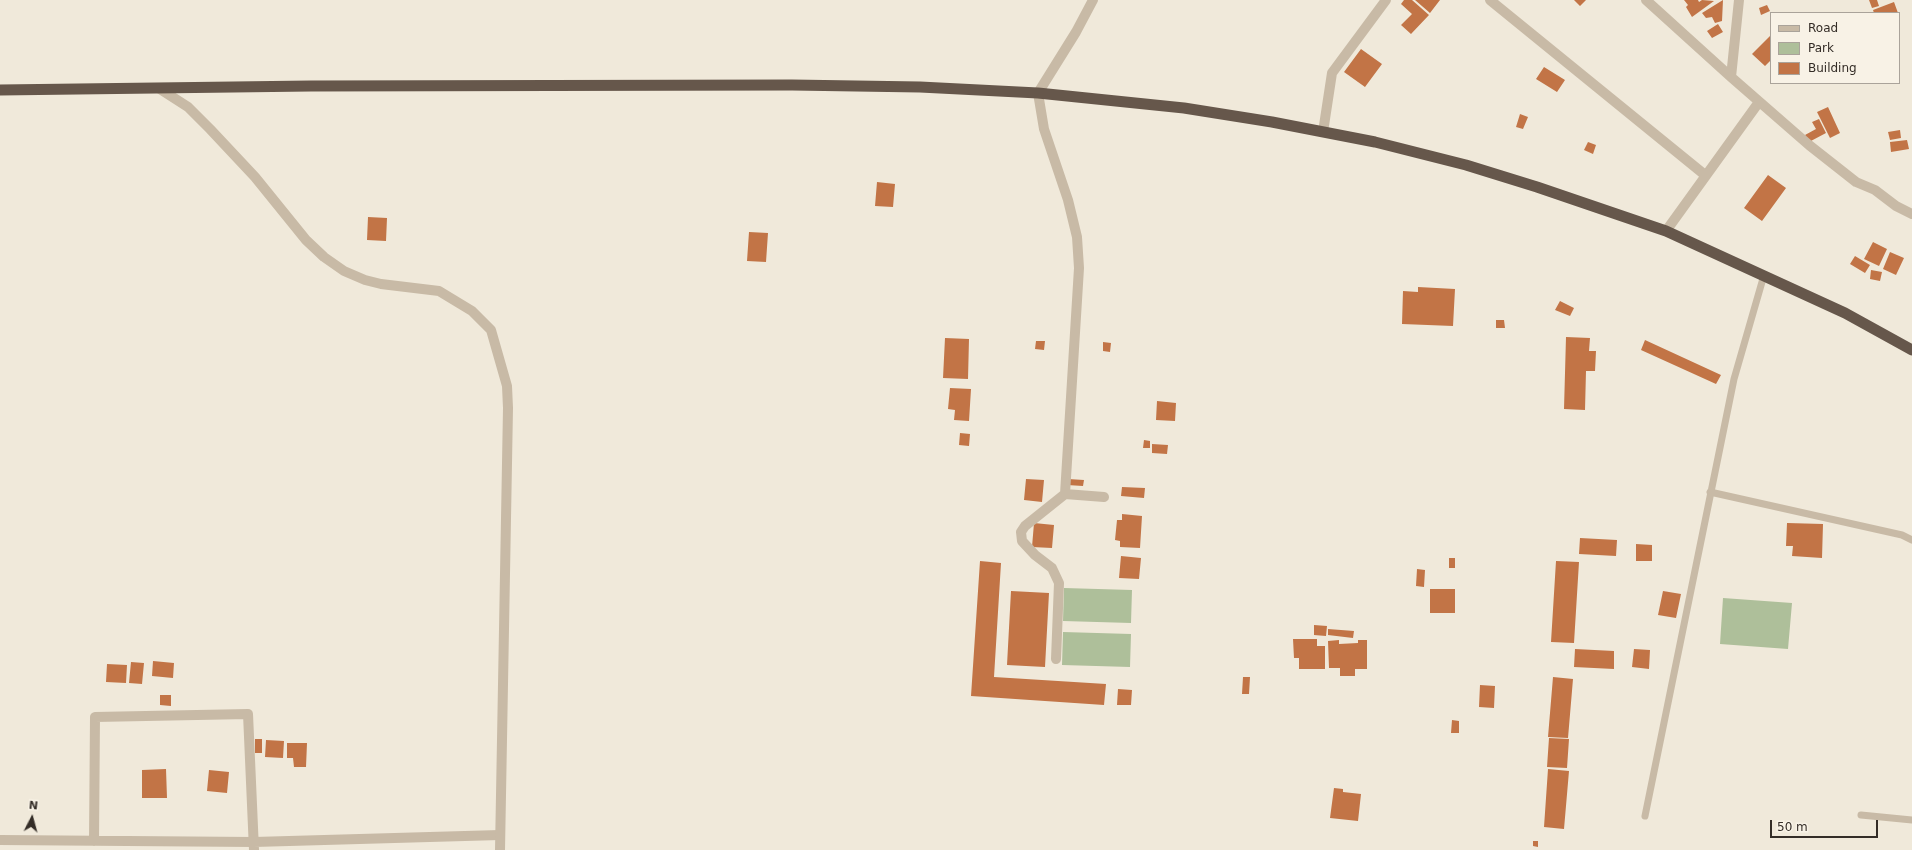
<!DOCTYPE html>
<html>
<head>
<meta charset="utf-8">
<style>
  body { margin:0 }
  #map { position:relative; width:1912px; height:850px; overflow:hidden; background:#f0e9da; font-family:"DejaVu Sans",sans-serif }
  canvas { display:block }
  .legend { position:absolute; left:1770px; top:12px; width:130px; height:72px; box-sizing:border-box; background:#f8f2e6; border:1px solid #aaa39a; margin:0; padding:5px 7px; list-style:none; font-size:12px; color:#342d27 }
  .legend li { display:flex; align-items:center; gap:8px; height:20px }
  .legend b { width:20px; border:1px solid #aaa39a }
  .north { position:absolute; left:12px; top:798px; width:40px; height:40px; -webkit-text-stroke:3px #f8f2e6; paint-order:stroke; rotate:6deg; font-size:11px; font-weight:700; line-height:16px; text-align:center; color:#342d27 }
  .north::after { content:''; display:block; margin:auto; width:14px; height:18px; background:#342d27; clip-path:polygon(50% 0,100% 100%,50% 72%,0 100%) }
  .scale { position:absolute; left:1770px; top:820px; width:108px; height:18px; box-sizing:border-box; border:2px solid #342d27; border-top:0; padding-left:5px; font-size:12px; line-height:14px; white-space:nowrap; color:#342d27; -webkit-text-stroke:3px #f8f2e6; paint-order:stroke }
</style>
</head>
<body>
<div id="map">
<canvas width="1912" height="850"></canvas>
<ul class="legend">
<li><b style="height:5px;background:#c8baa6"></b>Road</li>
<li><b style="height:11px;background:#aebf9a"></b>Park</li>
<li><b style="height:11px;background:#c27446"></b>Building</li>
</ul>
<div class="north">N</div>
<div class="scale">50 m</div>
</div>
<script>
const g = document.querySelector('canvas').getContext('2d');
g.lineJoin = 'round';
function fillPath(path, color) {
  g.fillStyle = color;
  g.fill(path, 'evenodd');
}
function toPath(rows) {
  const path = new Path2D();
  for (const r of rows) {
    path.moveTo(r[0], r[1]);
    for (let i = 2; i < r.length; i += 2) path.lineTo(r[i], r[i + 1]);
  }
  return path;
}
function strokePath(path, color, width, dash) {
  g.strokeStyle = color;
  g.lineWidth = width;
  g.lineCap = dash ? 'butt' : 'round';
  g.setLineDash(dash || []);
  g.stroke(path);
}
fillPath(toPath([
  [1064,588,1132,590,1131,623,1063,621],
  [1723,598,1792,603,1788,649,1720,644],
  [1063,632,1131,634,1130,667,1062,665]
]), '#aebf9a');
fillPath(toPath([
  [1404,0,1412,0,1429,15,1411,34,1401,25,1412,14,1401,4],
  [1415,0,1440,0,1430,13],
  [1574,0,1586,0,1580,6],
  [1684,0,1698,0,1699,2,1702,0,1714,1,1692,17,1686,7,1688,5],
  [1723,0,1722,21,1715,23,1712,17,1706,18,1702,13],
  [1869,0,1877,0,1879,6,1872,8],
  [1894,2,1898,13,1874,13,1873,10],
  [1767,5,1770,11,1761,15,1759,8],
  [1718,24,1723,32,1712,38,1707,31],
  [1771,35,1771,60,1765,66,1752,54],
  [1361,49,1382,64,1365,87,1344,72],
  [1544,67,1565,80,1557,92,1536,79],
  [1828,107,1840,133,1830,138,1817,112],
  [1520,114,1528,117,1523,129,1516,127],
  [1819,119,1826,133,1809,142,1805,135,1816,129,1812,122],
  [1900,130,1901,138,1890,140,1888,132],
  [1907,140,1909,149,1891,152,1890,142],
  [1588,142,1596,145,1593,154,1584,150],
  [1768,175,1786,188,1762,221,1744,208],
  [877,182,895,184,893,207,875,206],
  [368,217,387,218,386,241,367,240],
  [749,232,768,233,766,262,747,261],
  [1873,242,1887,249,1879,266,1864,259],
  [1890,252,1904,258,1896,275,1883,269],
  [1855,256,1870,265,1865,273,1850,264],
  [1871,270,1882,272,1880,281,1870,279],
  [1418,287,1455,289,1453,326,1402,324,1403,291,1418,292],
  [1560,301,1574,308,1570,316,1555,310],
  [1496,320,1504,320,1505,328,1496,328],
  [1566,337,1590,338,1589,351,1596,351,1595,371,1586,371,1585,410,1564,409],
  [945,338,969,339,968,379,943,378],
  [1645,340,1721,375,1716,384,1641,350],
  [1036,341,1045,341,1044,350,1035,349],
  [1103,342,1111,343,1110,352,1103,351],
  [950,388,971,389,969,421,954,420,955,410,948,409],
  [1157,401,1176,403,1175,421,1156,420],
  [960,433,970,434,969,446,959,445],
  [1144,440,1150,441,1150,448,1143,448],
  [1152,444,1168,445,1167,454,1152,453],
  [1026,479,1044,480,1042,502,1024,500],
  [1068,479,1084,480,1083,486,1067,485],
  [1122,487,1145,488,1144,498,1121,496],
  [1122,514,1142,516,1140,548,1120,547,1120,541,1115,540,1117,520,1122,520],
  [1034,523,1054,525,1052,548,1032,547],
  [1787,523,1823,524,1822,558,1792,556,1793,546,1786,546],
  [1580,538,1617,540,1616,556,1579,554],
  [1636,544,1652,545,1652,561,1636,561],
  [1121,556,1141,558,1139,579,1119,578],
  [1449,558,1455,558,1455,568,1449,568],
  [980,561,1001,563,994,677,1106,684,1104,705,971,696],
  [1556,561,1579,562,1574,643,1551,642],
  [1417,569,1425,570,1424,587,1416,586],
  [1430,589,1455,589,1455,613,1430,613],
  [1011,591,1049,593,1045,667,1007,665],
  [1663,591,1681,594,1676,618,1658,615],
  [1314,625,1327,626,1326,636,1314,635],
  [1328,629,1354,631,1353,638,1328,635],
  [1293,639,1317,639,1317,646,1325,646,1325,669,1299,669,1299,658,1294,658],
  [1339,640,1339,644,1358,643,1358,640,1367,640,1367,669,1355,669,1355,676,1340,676,1340,668,1329,668,1328,641],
  [1575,649,1614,651,1614,669,1574,667],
  [1634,649,1650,650,1649,669,1632,667],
  [153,661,174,663,173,678,152,676],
  [131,662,144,663,142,684,129,683],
  [107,664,127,665,126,683,106,682],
  [1243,677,1250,677,1249,694,1242,694],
  [1553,677,1573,679,1568,738,1548,737],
  [1480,685,1495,686,1494,708,1479,707],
  [1118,689,1132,690,1131,705,1117,705],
  [160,695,171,695,171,706,160,705],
  [1452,720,1459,721,1459,733,1451,733],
  [1549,738,1569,739,1567,768,1547,767],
  [255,739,262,739,262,753,255,753],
  [266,740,284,741,283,758,265,757],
  [287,743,307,743,306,767,294,767,293,758,287,758],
  [166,769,167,798,142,798,142,770],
  [1548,769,1569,771,1564,829,1544,827],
  [209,770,229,772,227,793,207,791],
  [1334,788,1343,789,1343,792,1361,794,1358,821,1330,818],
  [1533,841,1538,841,1538,847,1533,846]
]), '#c27446');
strokePath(toPath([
  [1710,492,1902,535,1912,540],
  [1861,815,1912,820],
  [1645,816,1734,379,1764,275]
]), '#c8baa6', 7);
strokePath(toPath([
  [1490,0,1705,175],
  [1646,0,1731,77,1809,145,1856,182,1875,190,1896,206,1912,214],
  [1731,77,1739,0],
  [1323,132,1332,73,1386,0],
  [1666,231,1759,102],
  [1065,494,1104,497],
  [1056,659,1059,583,1052,568,1035,555,1022,541,1021,532,1025,526,1065,494,1079,268,1077,237,1068,200,1044,129,1038,93,1076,32,1093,0],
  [0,840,254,842,500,835],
  [94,841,95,717,248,714,254,850]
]), '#c8baa6', 10);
strokePath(toPath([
  [160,89,188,107,210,129,255,177,306,240,324,257,344,271,365,280,381,284,439,291,472,311,491,330,507,386,508,408,500,850]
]), '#c8baa6', 10);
strokePath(toPath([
  [0,90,311,86,792,85,920,87,1038,93,1184,108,1272,122,1375,142,1466,165,1537,187,1666,231,1845,313,1912,350]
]), '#66574b', 11);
</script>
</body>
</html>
